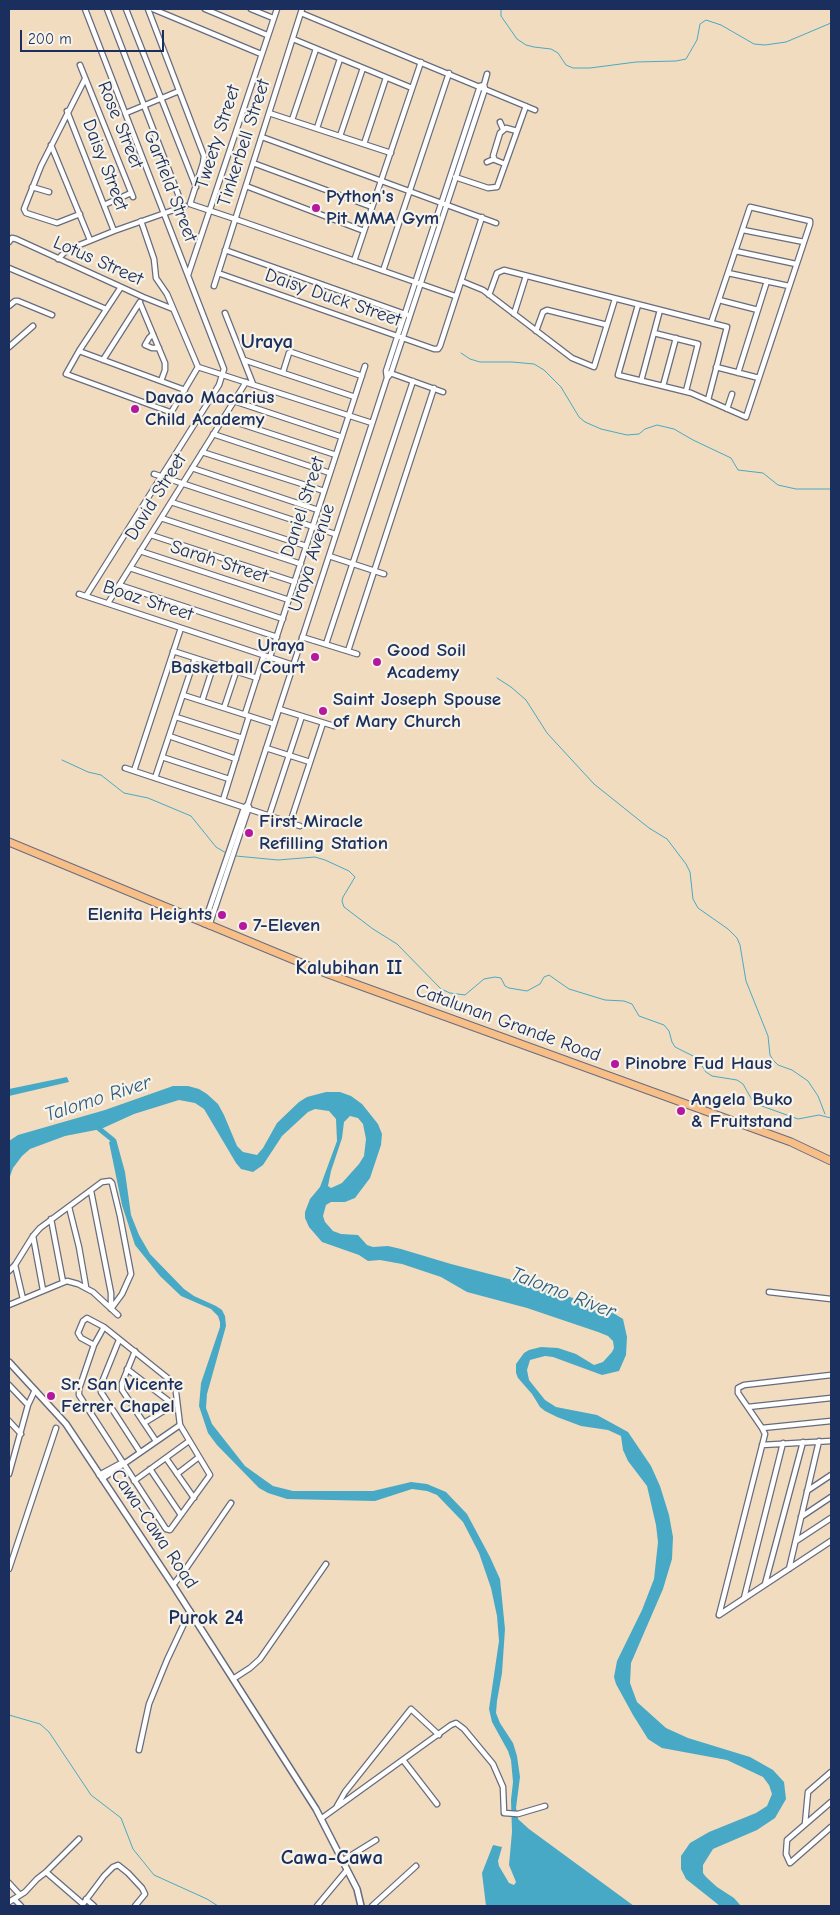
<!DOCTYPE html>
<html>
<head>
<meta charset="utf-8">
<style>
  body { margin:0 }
  #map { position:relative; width:840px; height:1915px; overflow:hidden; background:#f2dcbf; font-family:"Comic Neue",sans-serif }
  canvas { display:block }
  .frame { position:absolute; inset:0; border:10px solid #1b2f5e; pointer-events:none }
  .scale { position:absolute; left:20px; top:30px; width:144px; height:22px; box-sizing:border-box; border:2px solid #1b2f5e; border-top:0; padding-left:6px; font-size:15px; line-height:18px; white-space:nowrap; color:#1b2f5e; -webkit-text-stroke:4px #f7f3e8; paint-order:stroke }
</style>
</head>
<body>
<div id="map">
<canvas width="840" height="1915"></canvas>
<div class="frame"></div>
<div class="scale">200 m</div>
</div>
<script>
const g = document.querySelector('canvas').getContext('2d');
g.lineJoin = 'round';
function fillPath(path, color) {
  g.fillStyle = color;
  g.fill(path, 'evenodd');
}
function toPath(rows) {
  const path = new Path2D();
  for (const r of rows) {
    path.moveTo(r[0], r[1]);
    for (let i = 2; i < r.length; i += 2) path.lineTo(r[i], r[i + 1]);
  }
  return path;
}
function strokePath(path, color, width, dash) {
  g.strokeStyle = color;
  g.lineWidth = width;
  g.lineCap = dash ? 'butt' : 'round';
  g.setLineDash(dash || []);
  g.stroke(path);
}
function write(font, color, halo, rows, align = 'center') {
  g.font = font + ' "Comic Neue",sans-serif';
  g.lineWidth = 4.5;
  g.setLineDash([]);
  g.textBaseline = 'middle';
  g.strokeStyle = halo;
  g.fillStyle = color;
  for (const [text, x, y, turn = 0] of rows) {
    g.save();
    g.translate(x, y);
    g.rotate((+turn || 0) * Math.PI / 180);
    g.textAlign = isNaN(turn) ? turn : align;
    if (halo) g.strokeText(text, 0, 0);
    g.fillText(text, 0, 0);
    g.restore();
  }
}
fillPath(toPath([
  [67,1077,69,1082,9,1096,9,1089],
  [173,1086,188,1086,199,1089,207,1094,218,1104,224,1115,237,1146,243,1152,257,1155,263,1148,277,1123,299,1102,307,1097,326,1092,340,1092,351,1096,362,1104,378,1124,382,1134,381,1145,370,1178,355,1198,345,1202,331,1202,326,1205,323,1216,325,1222,333,1231,341,1234,358,1235,367,1245,373,1247,388,1246,401,1249,451,1264,547,1289,610,1311,623,1319,627,1337,626,1355,619,1371,602,1375,553,1357,545,1356,530,1360,527,1370,529,1380,545,1400,556,1407,597,1415,628,1432,651,1466,660,1486,669,1515,673,1537,672,1559,663,1589,631,1663,630,1683,637,1702,666,1728,688,1738,750,1757,773,1770,784,1782,786,1799,775,1818,757,1830,713,1849,703,1865,703,1873,706,1877,717,1887,734,1898,741,1906,720,1906,686,1879,681,1869,681,1856,690,1843,709,1832,756,1813,767,1806,772,1794,769,1785,763,1777,727,1760,662,1748,654,1743,648,1739,633,1715,616,1684,614,1677,617,1661,642,1610,654,1579,658,1542,656,1525,647,1486,628,1461,623,1450,621,1436,608,1430,581,1426,557,1417,545,1411,540,1407,532,1394,518,1378,516,1373,516,1364,524,1353,529,1350,541,1347,558,1348,576,1354,594,1365,603,1362,612,1352,614,1348,613,1341,608,1336,598,1332,527,1308,467,1292,441,1277,402,1264,380,1260,368,1261,359,1255,322,1242,309,1227,305,1218,305,1212,310,1199,320,1187,337,1141,336,1119,329,1111,315,1109,308,1112,282,1136,263,1165,253,1172,241,1169,236,1163,204,1109,195,1103,179,1100,134,1114,101,1129,65,1136,30,1149,22,1156,13,1168,9,1179,9,1141,18,1135,105,1110],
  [350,1116,358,1118,363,1124,366,1139,364,1156,359,1164,342,1183,331,1188,328,1186,331,1171,342,1138,344,1122],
  [116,1139,125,1172,131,1215,139,1235,150,1254,184,1289,194,1296,216,1306,222,1310,225,1316,226,1326,207,1394,206,1408,212,1424,245,1466,273,1486,293,1491,373,1491,411,1482,427,1484,446,1492,467,1514,490,1557,500,1579,505,1629,502,1673,497,1701,496,1713,500,1723,513,1743,517,1756,520,1777,516,1808,518,1819,529,1829,634,1906,486,1906,482,1873,493,1845,502,1847,498,1861,499,1866,509,1883,514,1885,516,1882,509,1865,512,1832,511,1800,513,1782,511,1760,508,1751,492,1722,489,1709,499,1641,497,1616,491,1588,479,1553,463,1522,437,1495,427,1491,412,1489,375,1501,287,1499,268,1493,259,1488,217,1445,208,1433,199,1406,201,1383,220,1327,220,1322,218,1316,211,1309,181,1296,160,1276,135,1245,122,1205,109,1142]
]), '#47a9c6');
strokePath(toPath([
  [501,9,501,16,517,39,526,45,534,47,551,49,558,53,566,65,573,68,590,68,636,62,676,61,686,59,697,40,700,24,706,20,721,25,754,44,765,45,786,42,831,23],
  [461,353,470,359,480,362,512,362,534,364,544,370,561,387,579,417,585,422,601,429,627,435,639,434,645,429,657,425,674,429,693,440,731,458,738,470,763,473,778,485,796,489,831,489],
  [497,678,511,687,526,700,547,733,594,784,649,828,667,839,686,864,690,872,693,899,698,908,728,929,737,938,740,945,746,981,768,1036,770,1055,773,1060,778,1065,792,1070,808,1081,818,1096,825,1114],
  [62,760,88,772,101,775,124,793,148,798,191,816,216,847,226,853],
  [236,856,278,860,315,857,325,860,349,871,355,877,343,897,342,901,344,907,373,929,397,944,441,989,450,993,465,995,484,979,495,977,501,978,505,986,509,988,527,991,540,984,544,977,549,975,569,989,605,1000,624,1001,632,1004,639,1016,664,1025,669,1031,672,1042,675,1047,697,1058,706,1072,712,1076,737,1080,743,1084,752,1100,759,1105,798,1119,819,1115,831,1118],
  [9,1715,40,1724,49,1732,91,1795,121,1818,133,1849,154,1875,207,1899,218,1906]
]), '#47a9c6', 1);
strokePath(toPath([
  [97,1127,113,1140,114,1145]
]), '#47a9c6', 5);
const minor = toPath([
  [85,9,224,369,219,385,86,596],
  [107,9,183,207],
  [126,9,196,187],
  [148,9,204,156,203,163,190,204],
  [153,9,261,54],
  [205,9,267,35],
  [251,9,273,18],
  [301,13,535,110],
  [293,39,412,88],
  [80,65,133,197],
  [67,111,114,231],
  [126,113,179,91],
  [269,113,391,153],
  [292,120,316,49],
  [500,122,503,129],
  [317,128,340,59],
  [340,136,363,68],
  [262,137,496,223],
  [364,144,386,78],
  [51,145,90,240],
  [487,162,494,159],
  [253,163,372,207],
  [505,164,495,160,493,156,500,133,506,128,517,131],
  [455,177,488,188,497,187,526,106],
  [246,186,364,231],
  [32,187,49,192],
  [190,204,235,219,455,296],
  [104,205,131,193],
  [80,214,57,223,26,213,24,209,41,166,85,79],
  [141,221,154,259,156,278,167,294,198,367],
  [743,230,804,242],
  [9,242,12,238,16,239,143,297,173,309],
  [225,250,408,315],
  [735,251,796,264],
  [58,259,67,250,114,231,185,206],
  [354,261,421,62],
  [9,268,106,309],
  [383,271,449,73],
  [218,273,434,349,438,349,440,346,482,217],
  [728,273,789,286],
  [188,275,277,9],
  [461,281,483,290,572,358,594,367,615,299],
  [214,286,302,9],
  [121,287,79,351,66,374,170,412,172,411,198,367],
  [489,295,497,273,504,270,727,327,708,400],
  [719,300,758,310],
  [140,303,165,363,165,370,161,381],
  [638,305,618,375,691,393,746,417,810,224,810,221,750,207,711,323],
  [9,306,15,301,18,301,52,315],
  [225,313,253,384],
  [514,314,526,276],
  [536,331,543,312,547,310,607,325],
  [654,333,698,344,686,391],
  [153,334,149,338,145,345,152,348,159,348],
  [9,347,33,326],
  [79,351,185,390],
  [103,360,140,302],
  [244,360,355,397],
  [198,367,372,423],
  [716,367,759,378],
  [283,372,289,353,291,352,362,376],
  [390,373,443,392],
  [738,373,767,281],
  [387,378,391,373,485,89,484,85,487,74],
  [641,381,660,310],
  [663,386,676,338],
  [234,401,342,437],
  [727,409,732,394],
  [223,418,336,455],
  [213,434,330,473],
  [202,452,324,491],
  [192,468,318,510],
  [154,474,335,534],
  [171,502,306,546],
  [161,518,301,564],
  [151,535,295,582],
  [140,551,289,600],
  [329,556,384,574],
  [130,568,283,619],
  [119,585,277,637],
  [79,594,293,665],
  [108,603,246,382],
  [302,637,357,654],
  [326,644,413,381],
  [173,651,257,678],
  [348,651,434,388],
  [270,657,365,366],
  [183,695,274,724],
  [202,701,214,664],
  [224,708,236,672],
  [279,709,334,726],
  [245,714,264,655],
  [176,717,242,738],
  [169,736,236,759],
  [266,748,310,762],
  [162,757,229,779],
  [125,768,300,826],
  [134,771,181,628],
  [155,778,195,658],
  [223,800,249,716],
  [269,816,302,716],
  [290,823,323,723],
  [204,924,244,808,248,804,387,378,386,371,480,86,484,85],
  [209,926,249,807],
  [91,1191,111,1293,111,1307],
  [69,1207,79,1247,86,1287],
  [51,1219,63,1282],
  [33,1236,43,1290],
  [15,1265,23,1299],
  [9,1271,15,1265,33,1236,40,1228,102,1182,110,1181,112,1183,120,1216,131,1274,122,1294,111,1309],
  [769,1292,831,1299],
  [9,1305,67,1281,78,1284,93,1292,118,1315],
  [119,1340,102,1382,101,1392,140,1452],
  [94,1345,81,1338,78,1333,83,1321,87,1318,104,1327,175,1384,180,1425,210,1475,170,1530,166,1529,79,1395,79,1389,94,1345,104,1327],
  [135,1351,122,1383,122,1390,156,1441],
  [127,1369,174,1405],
  [9,1385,28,1405],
  [748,1407,831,1398],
  [9,1421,21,1434],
  [144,1423,175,1404],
  [762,1428,831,1421],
  [762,1445,831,1441],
  [166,1458,194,1498],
  [150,1469,181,1515],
  [9,1474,28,1405,35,1390],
  [177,1474,199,1457],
  [99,1475,123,1462],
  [102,1479,180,1425],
  [134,1481,189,1441],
  [807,1491,831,1475],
  [801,1517,831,1497],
  [796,1541,831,1518],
  [9,1569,56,1428],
  [789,1569,819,1441],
  [765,1584,803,1442],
  [173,1585,185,1570,231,1503],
  [744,1598,783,1443],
  [719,1615,765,1434,762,1428,738,1393,738,1388,744,1385,831,1375],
  [719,1615,831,1541],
  [233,1679,250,1668,260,1659,326,1564],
  [139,1750,149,1704,167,1660,190,1611],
  [403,1760,437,1804],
  [831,1802,787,1840,786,1854,790,1863,831,1827],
  [337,1806,345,1792,411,1709,439,1735],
  [322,1818,451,1725,456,1723,464,1729,493,1764,503,1787,504,1813,518,1814,545,1806],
  [805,1824,808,1792,831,1772],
  [342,1861,376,1840],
  [46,1872,79,1839],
  [9,1883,20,1895],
  [14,1899,21,1906],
  [86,1899,94,1906],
  [9,1902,25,1892,37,1879,46,1872,83,1904,104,1876,113,1867,118,1865,128,1873,142,1888,145,1894,135,1906],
  [317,1906,347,1870],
  [372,1906,416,1866]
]);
const tertiary = toPath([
  [9,1362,66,1424,173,1585,316,1809,357,1889,361,1906]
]);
const primary = toPath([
  [9,842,328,974,791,1142,831,1161]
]);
strokePath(minor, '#666c80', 7);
strokePath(tertiary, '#666c80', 8);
strokePath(primary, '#666c80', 9);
strokePath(minor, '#fff', 4.5);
strokePath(tertiary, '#fff', 5);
strokePath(primary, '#f7be88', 7);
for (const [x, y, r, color] of [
  [316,208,5,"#b5179e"],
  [135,409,5,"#b5179e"],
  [315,657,5,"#b5179e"],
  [377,662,5,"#b5179e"],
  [323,711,5,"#b5179e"],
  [249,833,5,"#b5179e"],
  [222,915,5,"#b5179e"],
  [243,926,5,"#b5179e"],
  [615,1064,5,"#b5179e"],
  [681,1111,5,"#b5179e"],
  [51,1396,5,"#b5179e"]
]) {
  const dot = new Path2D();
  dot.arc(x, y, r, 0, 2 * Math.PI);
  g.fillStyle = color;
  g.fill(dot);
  strokePath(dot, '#f7f3e8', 2);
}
write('19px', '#1b2f5e', '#f7f3e8', [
  ["Rose Street",120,125,68],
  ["Tweety Street",218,137,-72],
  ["Tinkerbell Street",244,143,-72],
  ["Daisy Street",105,165,69],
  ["Garfield Street",170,186,69],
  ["Lotus Street",98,261,24],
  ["Daisy Duck Street",333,298,19],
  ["David Street",156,497,-58],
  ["Daniel Street",303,507,-72],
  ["Uraya Avenue",312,558,-72],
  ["Sarah Street",219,562,18],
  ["Boaz Street",148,601,18],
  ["Catalunan Grande Road",508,1023,20],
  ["Cawa-Cawa Road",154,1529,56]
]);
write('bold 19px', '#1b2f5e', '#f7f3e8', [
  ["Python's",326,197],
  ["Pit MMA Gym",326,219],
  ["Davao Macarius",145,398],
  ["Child Academy",145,420],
  ["Uraya",305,646,"right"],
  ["Basketball Court",305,668,"right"],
  ["Good Soil",387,651],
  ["Academy",387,673],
  ["Saint Joseph Spouse",333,700],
  ["of Mary Church",333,722],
  ["First Miracle",259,822],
  ["Refilling Station",259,844],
  ["Elenita Heights",212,915,"right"],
  ["7-Eleven",253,926],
  ["Pinobre Fud Haus",625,1064],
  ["Angela Buko",691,1100],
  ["& Fruitstand",691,1122],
  ["Sr. San Vicente",61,1385],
  ["Ferrer Chapel",61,1407]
], 'left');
write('bold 20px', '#1b2f5e', '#f7f3e8', [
  ["Kalubihan II",349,968],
  ["Purok 24",206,1618]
]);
write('italic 20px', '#2a5a82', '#f7f3e8', [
  ["Talomo River",98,1099,-18],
  ["Talomo River",563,1293,21]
]);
write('bold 21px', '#1b2f5e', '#f7f3e8', [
  ["Uraya",267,342],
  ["Cawa-Cawa",332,1858]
]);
</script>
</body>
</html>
